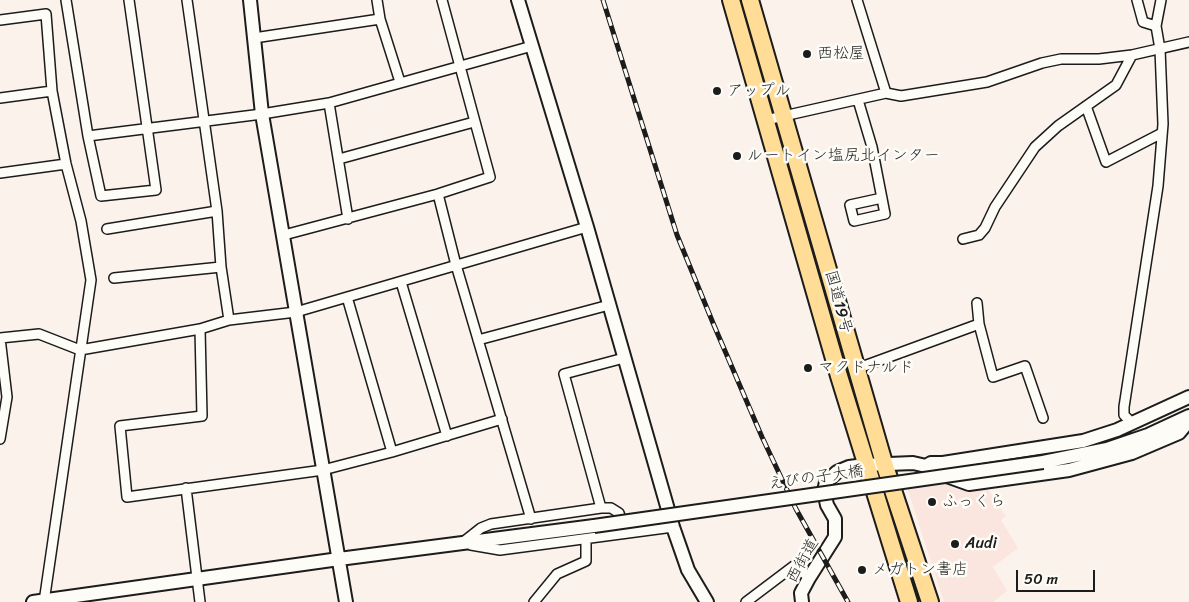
<!DOCTYPE html>
<html>
<head>
<meta charset="utf-8">
<style>
  body { margin:0 }
  #map { position:relative; width:1189px; height:602px; overflow:hidden; background:#fcf2ec; font-family:Sriracha,sans-serif }
  canvas { display:block }
  .scale { position:absolute; left:1016px; top:570px; width:79px; height:22px; box-sizing:border-box; border:2px solid #1c1c1c; border-top:0; padding-left:6px; font-size:15px; line-height:18px; white-space:nowrap; color:#1c1c1c; -webkit-text-stroke:4px #fdfcf7; paint-order:stroke }
</style>
</head>
<body>
<div id="map">
<canvas width="1189" height="602"></canvas>
<div class="scale">50 m</div>
</div>
<script>
const g = document.querySelector('canvas').getContext('2d');
g.lineJoin = 'round';
function fillPath(path, color) {
  g.fillStyle = color;
  g.fill(path, 'evenodd');
}
function toPath(rows) {
  const path = new Path2D();
  for (const r of rows) {
    path.moveTo(r[0], r[1]);
    for (let i = 2; i < r.length; i += 2) path.lineTo(r[i], r[i + 1]);
  }
  return path;
}
function strokePath(path, color, width, dash) {
  g.strokeStyle = color;
  g.lineWidth = width;
  g.lineCap = dash ? 'butt' : 'round';
  g.setLineDash(dash || []);
  g.stroke(path);
}
function write(font, color, halo, rows, align = 'center') {
  g.font = font + ' Sriracha,"Klee One",sans-serif';
  g.lineWidth = 5;
  g.setLineDash([]);
  g.textBaseline = 'middle';
  g.strokeStyle = halo;
  g.fillStyle = color;
  for (const [text, x, y, turn = 0] of rows) {
    g.save();
    g.translate(x, y);
    g.rotate((+turn || 0) * Math.PI / 180);
    g.textAlign = isNaN(turn) ? turn : align;
    if (halo) g.strokeText(text, 0, 0);
    g.fillText(text, 0, 0);
    g.restore();
  }
}
fillPath(toPath([
  [944,482,952,488,966,491,987,488,1006,516,1001,520,1018,548,993,567,1007,591,993,602,944,602,907,487]
]), '#fbe5df');
const street = toPath([
  [66,0,88,136,101,196,156,190,129,0],
  [187,0,217,211,221,267,229,320],
  [377,0,380,19,400,82],
  [857,0,886,93],
  [1137,0,1143,22,1156,26],
  [0,20,46,14,52,91,66,164,81,221,91,280,44,602],
  [254,38,380,19],
  [0,98,52,91],
  [858,100,872,147,885,214,854,221,850,205,882,198],
  [329,103,348,219],
  [1086,106,1106,162,1162,133],
  [766,120,886,93,901,96,987,82,1042,63,1061,59,1099,59,1132,55,1189,42],
  [88,136,262,114,329,103,532,46],
  [339,159,474,122],
  [0,173,66,164],
  [438,194,456,265,531,519],
  [107,229,217,211],
  [284,235,438,194,490,177,442,0],
  [963,239,979,235,985,228,995,207,1035,147,1058,126,1116,85,1132,55],
  [114,278,221,267],
  [401,282,447,436],
  [347,297,392,452],
  [979,324,993,377,1025,366,1043,418],
  [200,329,202,416,120,426,127,497,323,470,392,452,502,419],
  [0,338,39,334,80,350,200,329,229,320,296,312,587,227],
  [478,340,609,305],
  [856,369,979,324,977,303],
  [1131,422,1124,415,1124,407,1158,186,1163,124,1160,49,1156,26,1161,0],
  [0,439,7,397,0,338],
  [186,488,200,602],
  [601,508,564,374,624,358],
  [462,543,481,528,491,524,601,508,611,508,619,513,623,526],
  [471,545,500,550,673,527],
  [534,602,557,574,586,561,586,539],
  [746,602,795,565,809,578]
]);
const secondary = toPath([
  [250,0,262,114,346,602],
  [518,0,587,227,673,527,688,570,707,602],
  [1043,462,1107,449,1148,435,1189,416],
  [926,466,931,463,943,463,1083,441,1117,430,1189,397],
  [33,602,339,559,594,526],
  [802,602,801,593,809,578,835,537,835,519,827,505,824,491,826,482,837,472,849,467,865,465,913,463,926,466,930,470,969,484,1069,470,1132,453,1179,433,1189,421]
]);
const highway = toPath([
  [731,0,839,376,909,602],
  [750,0,884,463,930,602]
]);
strokePath(street, '#1c1c1c', 12);
strokePath(secondary, '#1c1c1c', 16);
strokePath(highway, '#1c1c1c', 20);
strokePath(street, '#fdfcf7', 9);
strokePath(secondary, '#fdfcf7', 12);
strokePath(highway, '#ffdd96', 16);
const rail = toPath([
  [603,0,677,235,713,323,762,437,796,509,848,602]
]);
strokePath(rail, '#1c1c1c', 5);
strokePath(rail, '#fdfcf7', 3, [9]);
const secondaryBridge = toPath([
  [594,526,1043,462]
]);
strokePath(secondaryBridge, '#1c1c1c', 16, []);
strokePath(secondaryBridge, '#fdfcf7', 12);
for (const [x, y, r, color] of [
  [807,54,5,"#1c1c1c"],
  [717,91,5,"#1c1c1c"],
  [737,156,5,"#1c1c1c"],
  [808,368,5,"#1c1c1c"],
  [932,502,5,"#1c1c1c"],
  [955,544,5,"#1c1c1c"],
  [862,570,5,"#1c1c1c"]
]) {
  const dot = new Path2D();
  dot.arc(x, y, r, 0, 2 * Math.PI);
  g.fillStyle = color;
  g.fill(dot);
  strokePath(dot, '#fdfcf7', 2);
}
write('16px', '#1c1c1c', '#fdfcf7', [
  ["西松屋",817,54],
  ["アップル",727,91],
  ["ルートイン塩尻北インター",747,156],
  ["マクドナルド",818,368],
  ["ふっくら",942,502],
  ["Audi",965,544],
  ["メガトン書店",872,570]
], 'left');
write('16px', '#1c1c1c', '#fdfcf7', [
  ["国道19号",838,302,75],
  ["えびの子大橋",816,478,-8],
  ["西街道",803,561,-61]
]);
</script>
</body>
</html>
